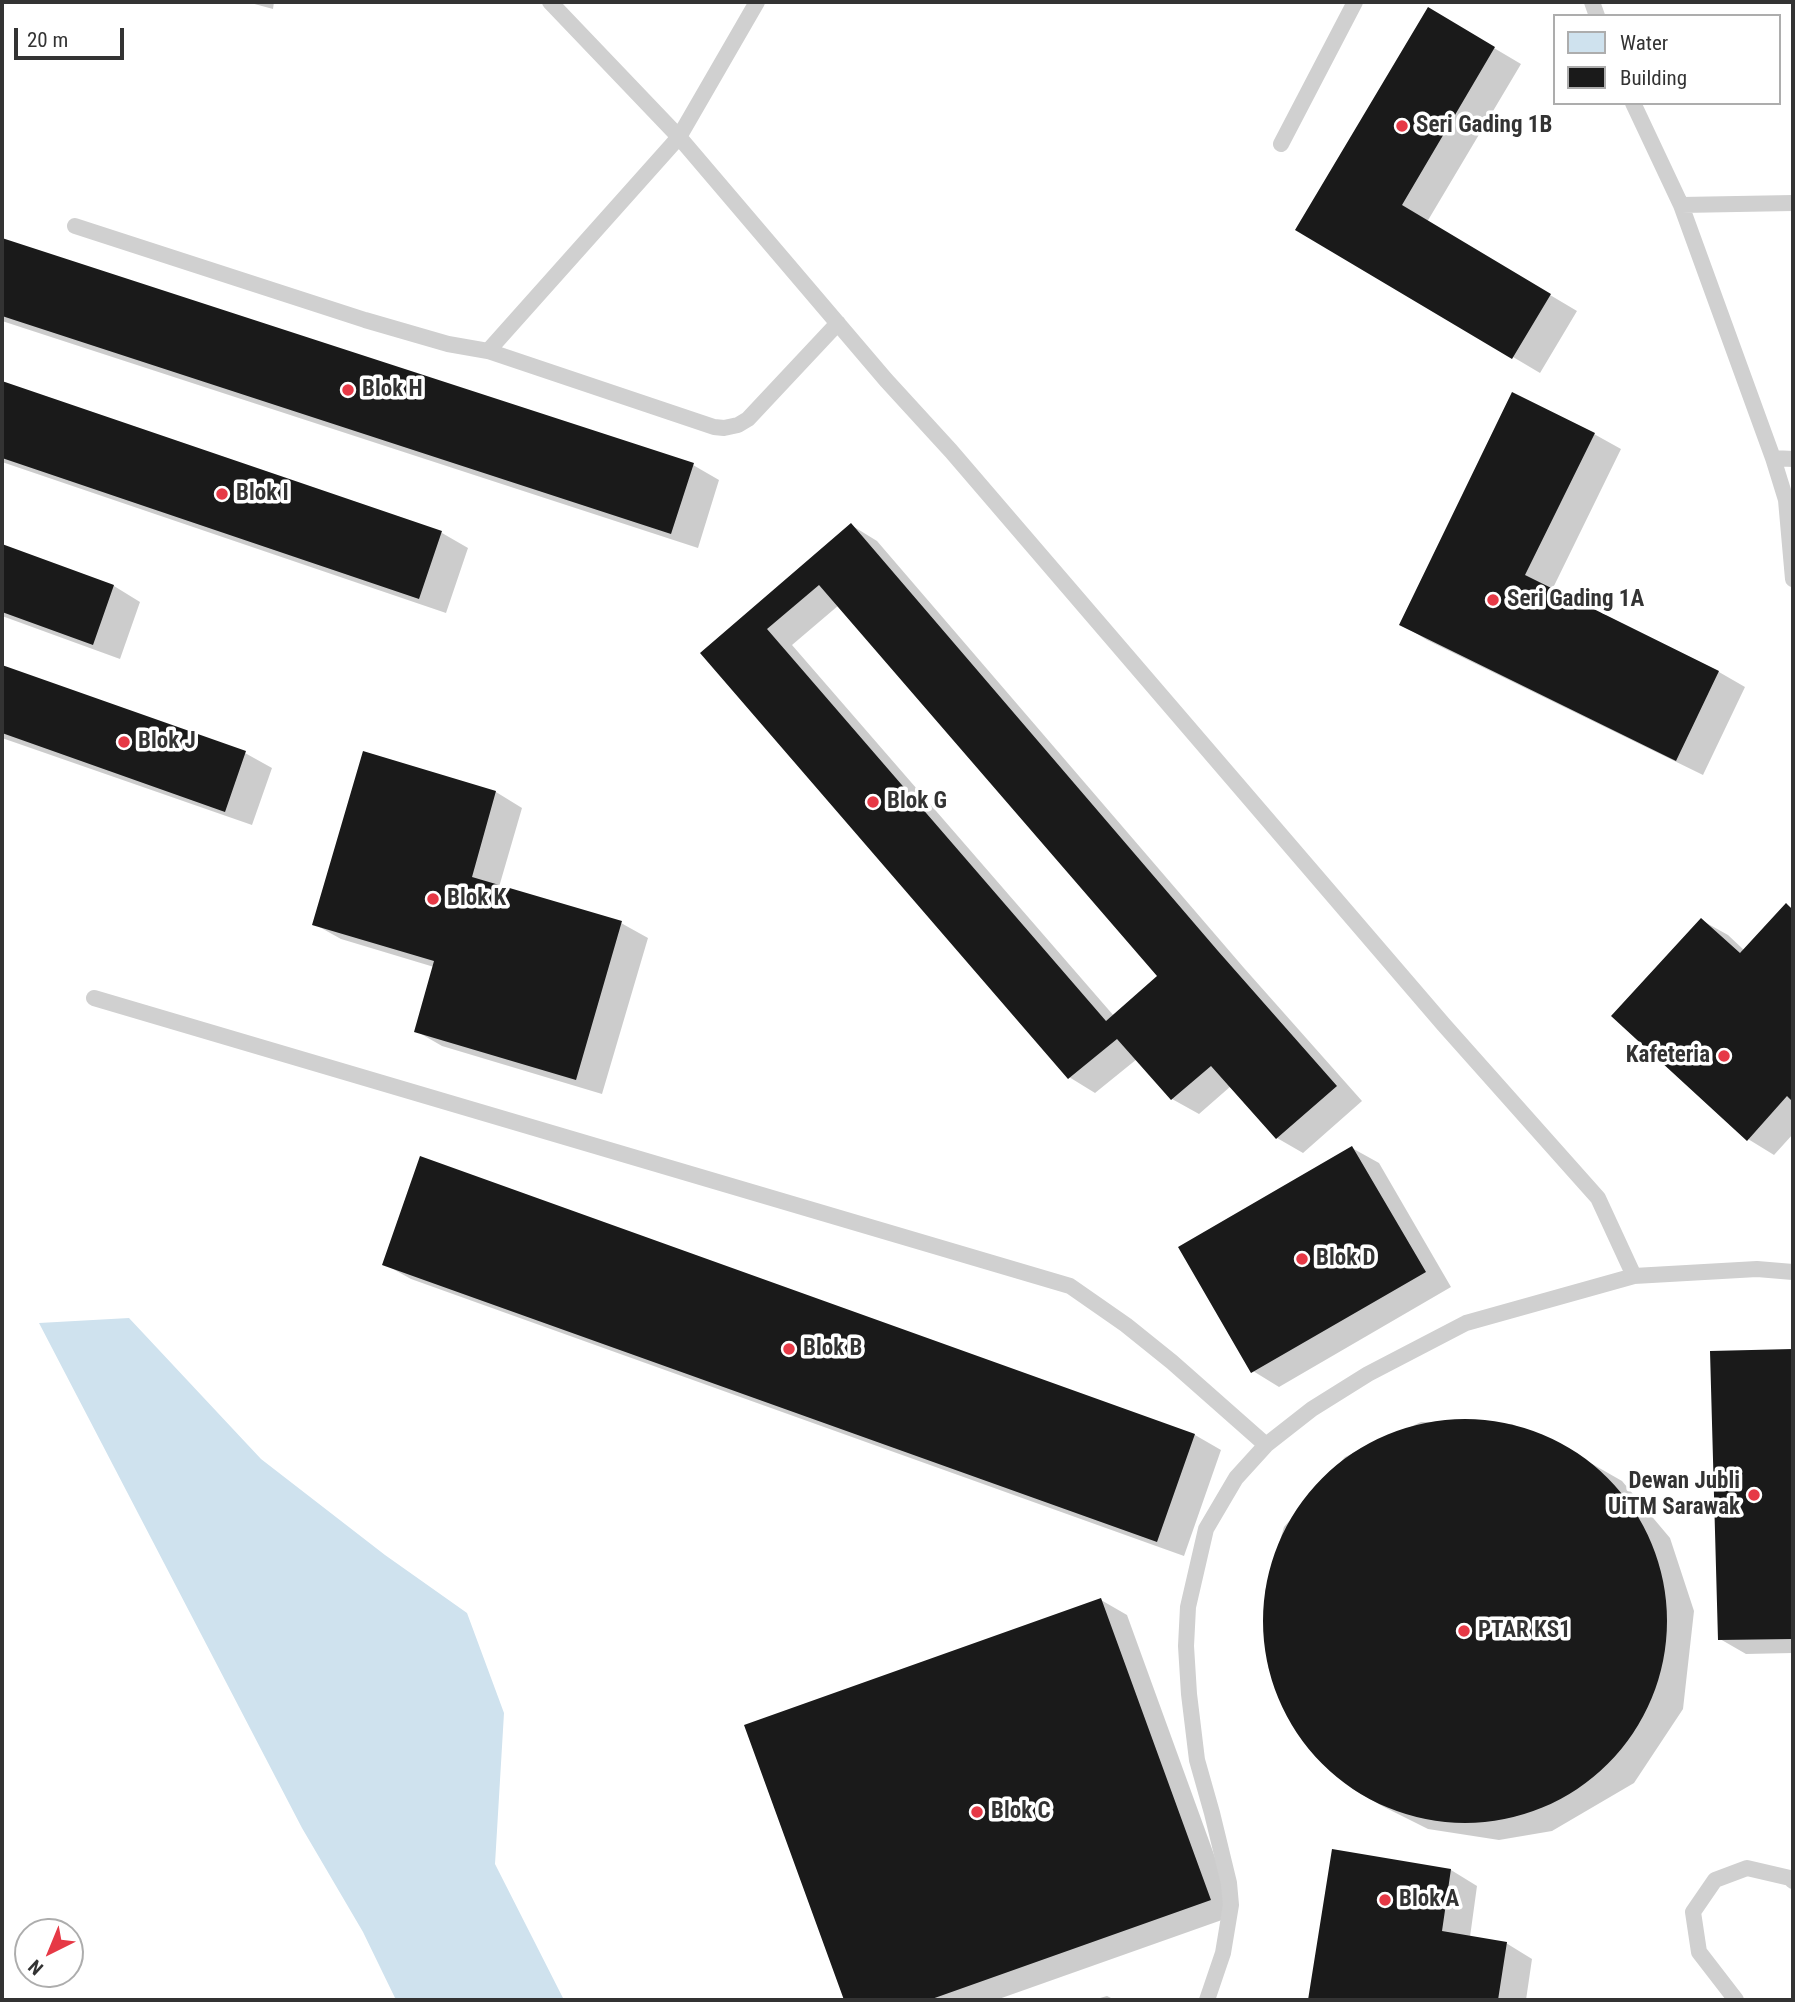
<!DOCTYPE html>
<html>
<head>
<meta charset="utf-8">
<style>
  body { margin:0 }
  #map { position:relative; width:1795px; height:2002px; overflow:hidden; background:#fff; font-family:"Roboto Condensed",sans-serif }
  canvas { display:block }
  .frame { position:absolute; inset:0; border:4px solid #333; pointer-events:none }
  .legend { position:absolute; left:1553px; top:14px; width:228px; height:91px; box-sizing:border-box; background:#fff; border:2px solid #adadad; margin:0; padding:9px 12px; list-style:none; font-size:21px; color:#333 }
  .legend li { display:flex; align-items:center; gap:14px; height:35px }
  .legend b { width:35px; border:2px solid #adadad }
  .north { position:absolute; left:14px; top:1918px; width:70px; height:70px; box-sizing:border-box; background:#fff; border:2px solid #adadad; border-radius:50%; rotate:223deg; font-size:19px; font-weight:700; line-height:28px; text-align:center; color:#333 }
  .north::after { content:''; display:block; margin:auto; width:24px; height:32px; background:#e63946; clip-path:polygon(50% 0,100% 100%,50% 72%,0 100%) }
  .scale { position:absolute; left:14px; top:28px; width:110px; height:32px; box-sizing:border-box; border:4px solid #333; border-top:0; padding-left:9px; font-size:21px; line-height:24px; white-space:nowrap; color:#333; -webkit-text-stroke:5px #fff; paint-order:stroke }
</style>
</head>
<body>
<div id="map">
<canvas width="1795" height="2002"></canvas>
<div class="frame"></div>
<ul class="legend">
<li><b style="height:19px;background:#cfe2ee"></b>Water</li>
<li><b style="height:19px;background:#1a1a1a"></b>Building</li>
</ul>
<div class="north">N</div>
<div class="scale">20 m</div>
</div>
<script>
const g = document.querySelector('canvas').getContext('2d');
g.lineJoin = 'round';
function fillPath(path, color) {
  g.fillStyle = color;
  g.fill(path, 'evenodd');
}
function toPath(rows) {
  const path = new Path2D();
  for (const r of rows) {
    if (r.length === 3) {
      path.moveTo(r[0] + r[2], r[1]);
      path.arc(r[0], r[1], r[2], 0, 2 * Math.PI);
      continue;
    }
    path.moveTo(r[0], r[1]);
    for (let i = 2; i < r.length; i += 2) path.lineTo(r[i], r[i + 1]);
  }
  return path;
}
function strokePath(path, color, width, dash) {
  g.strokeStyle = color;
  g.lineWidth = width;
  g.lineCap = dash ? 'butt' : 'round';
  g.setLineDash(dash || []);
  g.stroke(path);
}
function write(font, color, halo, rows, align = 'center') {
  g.font = font + ' "Roboto Condensed",sans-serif';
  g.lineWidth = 7;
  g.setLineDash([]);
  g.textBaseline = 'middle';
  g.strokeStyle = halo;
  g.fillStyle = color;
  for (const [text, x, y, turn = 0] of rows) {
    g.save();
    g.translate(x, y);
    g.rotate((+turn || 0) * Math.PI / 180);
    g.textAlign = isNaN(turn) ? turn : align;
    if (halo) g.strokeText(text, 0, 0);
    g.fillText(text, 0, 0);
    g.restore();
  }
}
fillPath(toPath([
  [129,1318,261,1459,385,1555,467,1613,504,1713,495,1864,564,2000,396,2000,363,1932,302,1828,39,1323]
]), '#cfe2ee');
fillPath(toPath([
  [247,2,274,2,273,9],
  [1428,9,1521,64,1427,222,1577,311,1540,373,1297,229],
  [2,240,693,465,719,480,698,548,2,321],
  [2,383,442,533,468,548,446,613,2,462],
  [1513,394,1594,434,1621,449,1552,590,1719,672,1745,687,1703,775,1427,640,1401,624],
  [851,525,877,541,1244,968,1362,1101,1303,1153,1277,1138,1231,1086,1199,1114,1172,1099,1137,1059,1095,1093,1069,1077,703,653],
  [839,605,1160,976,1114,1016,792,645],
  [2,546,114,586,140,602,120,659,2,616],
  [2,667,245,753,272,768,252,825,2,738],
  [364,753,496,792,522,808,499,887,621,923,648,938,602,1094,442,1046,416,1031,434,967,341,939,314,924],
  [1787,905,1793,909,1793,1134,1774,1155,1748,1139,1701,920,1728,935,1745,951],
  [1352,1148,1379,1163,1451,1287,1279,1387,1253,1371],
  [421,1158,1195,1435,1221,1450,1184,1556,411,1279,384,1264],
  [1793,1351,1793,1653,1746,1654,1720,1639,1712,1352],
  [1421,1422,1512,1424,1594,1465,1622,1481,1670,1538,1694,1611,1683,1709,1634,1783,1552,1831,1499,1840,1428,1829,1384,1807,1356,1791,1304,1743,1268,1667,1265,1591,1284,1527,1345,1457],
  [1101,1600,1127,1615,1236,1915,996,2000,846,2000,747,1726],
  [1333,1851,1451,1870,1477,1886,1470,1937,1506,1943,1532,1959,1526,2000,1310,2000],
  [1107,1996,1115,2000,1093,2000]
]), '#0003');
fillPath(toPath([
  [1428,7,1495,47,1402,205,1551,294,1512,359,1295,230],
  [2,238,694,463,671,534,2,316],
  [2,381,442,531,419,599,2,458],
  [1512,392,1595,433,1525,575,1719,671,1676,761,1399,625],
  [851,523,1218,951,1337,1086,1276,1139,1211,1066,1171,1100,1117,1039,1068,1079,700,653],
  [819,585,1157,976,1106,1021,767,629],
  [2,544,114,585,93,645,2,612],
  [2,665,246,751,225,812,2,733],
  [363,751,496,791,472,877,622,921,576,1080,414,1032,434,961,312,925],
  [1786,903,1793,910,1793,1102,1787,1096,1747,1141,1611,1016,1701,918,1740,953],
  [1352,1146,1426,1272,1251,1373,1178,1247],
  [420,1156,1195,1434,1157,1542,382,1265],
  [1793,1349,1793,1639,1718,1640,1710,1351],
  [1465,1621,202],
  [1101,1598,1211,1900,929,2000,844,2000,744,1725],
  [1332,1849,1451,1869,1442,1931,1507,1942,1498,2000,1308,2000]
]), '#1a1a1a');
strokePath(toPath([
  [757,2,679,137,886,380,951,451,1444,1025,1598,1198,1634,1276],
  [1592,2,1597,16],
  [1633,103,1681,205,1773,458,1786,500,1793,579],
  [1281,144,1355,2],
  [1681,205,1793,203],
  [75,226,365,320,448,344,488,351,679,137,550,2],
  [488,351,714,427,724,428,738,425,748,419,838,323],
  [1773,458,1793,459],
  [94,998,1070,1286,1126,1325,1172,1362,1266,1445],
  [1207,2000,1223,1953,1231,1905,1229,1883,1212,1813,1197,1760,1189,1694,1186,1646,1188,1607,1206,1529,1236,1478,1266,1445,1312,1409,1368,1374,1466,1323,1634,1276,1757,1269,1793,1272],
  [1736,2000,1699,1952,1693,1912,1715,1880,1747,1868,1790,1878,1793,1881]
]), '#d0d0d0', 16);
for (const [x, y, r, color] of [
  [1402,126,7,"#e63946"],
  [348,390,7,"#e63946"],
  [222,494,7,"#e63946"],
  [1493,600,7,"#e63946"],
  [124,742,7,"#e63946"],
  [873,802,7,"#e63946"],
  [433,899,7,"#e63946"],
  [1724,1056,7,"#e63946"],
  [1302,1259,7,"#e63946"],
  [789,1349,7,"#e63946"],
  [1754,1495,7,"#e63946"],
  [1464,1631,7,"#e63946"],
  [977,1812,7,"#e63946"],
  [1385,1900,7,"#e63946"]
]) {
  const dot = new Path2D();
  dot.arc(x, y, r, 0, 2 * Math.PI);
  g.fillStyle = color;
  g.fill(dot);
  strokePath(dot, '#fff', 2.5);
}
write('bold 23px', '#333', '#fff', [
  ["Seri Gading 1B",1416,126],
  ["Blok H",362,390],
  ["Blok I",236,494],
  ["Seri Gading 1A",1507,600],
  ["Blok J",138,742],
  ["Blok G",887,802],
  ["Blok K",447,899],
  ["Kafeteria",1710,1056,"right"],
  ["Blok D",1316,1259],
  ["Blok B",803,1349],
  ["Dewan Jubli",1740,1482,"right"],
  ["UiTM Sarawak",1740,1508,"right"],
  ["PTAR KS1",1478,1631],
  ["Blok C",991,1812],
  ["Blok A",1399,1900]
], 'left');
</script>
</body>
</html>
